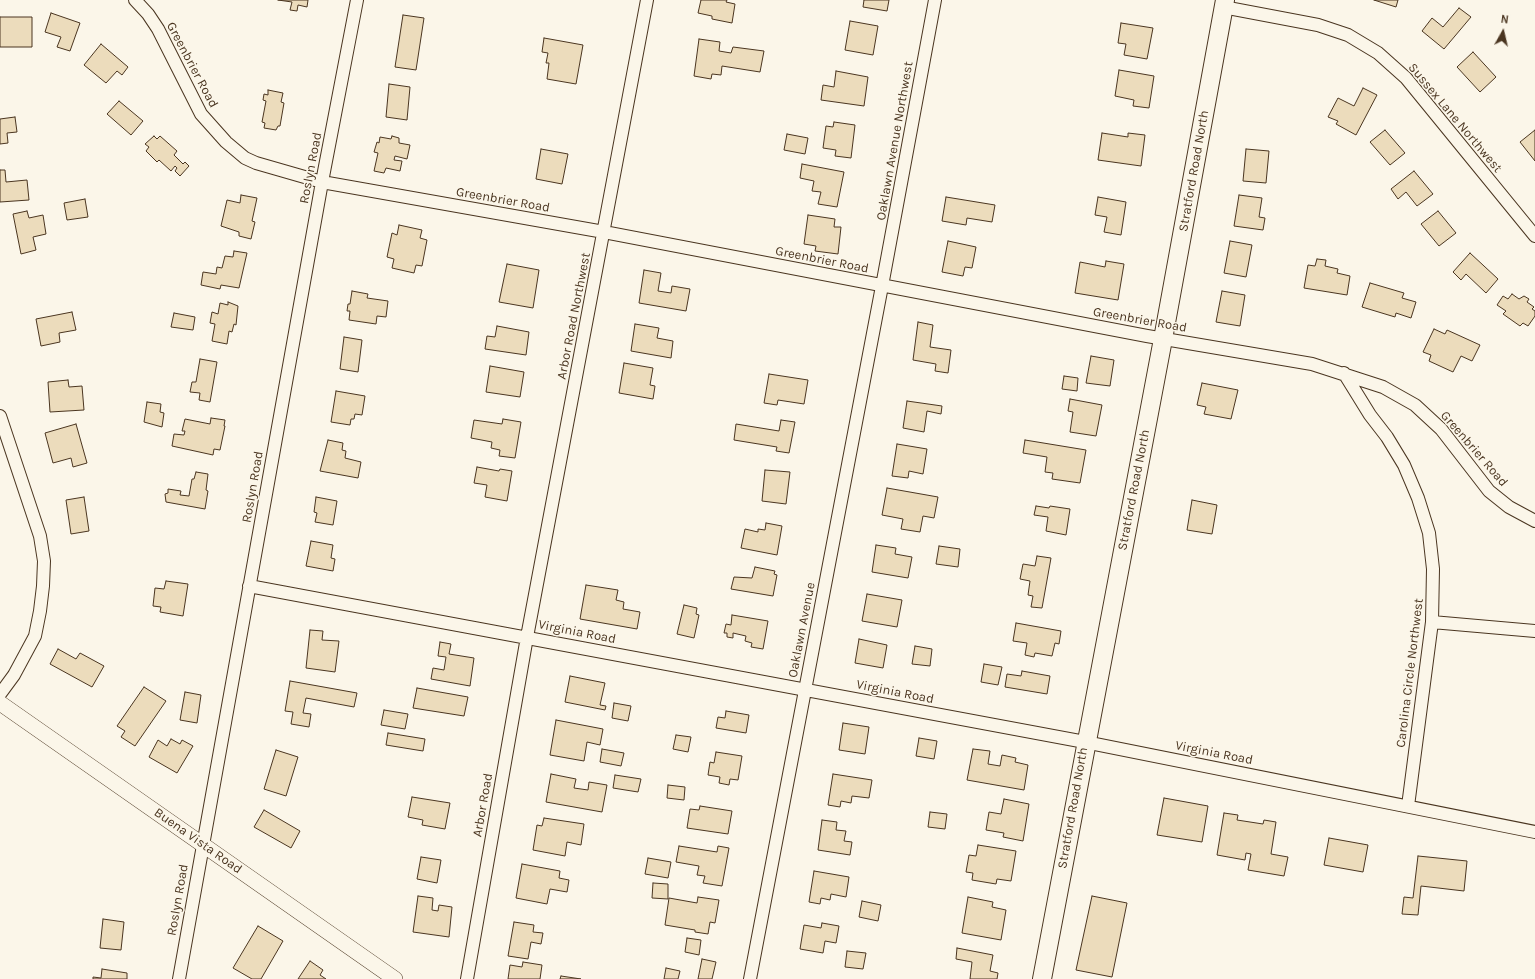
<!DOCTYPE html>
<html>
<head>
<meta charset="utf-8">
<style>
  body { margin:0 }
  #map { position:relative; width:1535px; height:979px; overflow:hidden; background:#fbf6e9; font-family:Karla,sans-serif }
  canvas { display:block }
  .north { position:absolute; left:1483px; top:12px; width:40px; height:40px; -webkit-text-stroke:3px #fbf6e9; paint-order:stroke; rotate:8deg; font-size:11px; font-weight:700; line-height:16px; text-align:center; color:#4a3520 }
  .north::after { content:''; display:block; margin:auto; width:14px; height:18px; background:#4a3520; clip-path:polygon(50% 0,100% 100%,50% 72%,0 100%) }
</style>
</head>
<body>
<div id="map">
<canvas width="1535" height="979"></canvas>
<div class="north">N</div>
</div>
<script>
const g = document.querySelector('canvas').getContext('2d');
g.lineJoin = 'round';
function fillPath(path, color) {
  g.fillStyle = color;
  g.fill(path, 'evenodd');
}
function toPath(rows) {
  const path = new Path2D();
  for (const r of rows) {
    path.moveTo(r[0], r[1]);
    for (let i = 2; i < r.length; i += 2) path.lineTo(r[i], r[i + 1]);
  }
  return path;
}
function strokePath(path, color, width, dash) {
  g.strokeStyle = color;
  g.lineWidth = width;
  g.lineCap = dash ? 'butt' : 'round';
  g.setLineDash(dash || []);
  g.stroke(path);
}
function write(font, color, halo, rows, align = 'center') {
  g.font = font + ' Karla,sans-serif';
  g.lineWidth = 3;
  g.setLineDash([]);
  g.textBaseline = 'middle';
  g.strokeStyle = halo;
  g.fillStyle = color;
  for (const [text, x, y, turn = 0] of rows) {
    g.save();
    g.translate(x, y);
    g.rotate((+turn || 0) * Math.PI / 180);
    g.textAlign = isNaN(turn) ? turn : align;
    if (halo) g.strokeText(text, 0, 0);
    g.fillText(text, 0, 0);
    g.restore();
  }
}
const building = toPath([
  [278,0,308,0,307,7,298,5,297,11,290,10,292,2,278,0],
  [701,0,727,0,726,2,735,4,732,23,712,19,712,16,698,13,701,0],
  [864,0,889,0,887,11,863,7,864,0],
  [1374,0,1398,0,1396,7,1374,0],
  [1459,8,1471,17,1444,49,1422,31,1432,18,1443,27,1459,8],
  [51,13,80,23,70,51,57,47,61,37,45,32,51,13],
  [403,15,424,18,416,70,395,67,403,15],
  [0,17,32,17,32,47,0,47,0,17],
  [850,21,878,26,873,55,845,50,850,21],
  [1121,23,1153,28,1147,59,1124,55,1126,44,1118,43,1121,23],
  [544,38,583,45,576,84,547,79,549,63,546,63,548,53,542,52,544,38],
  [699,39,720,42,719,51,731,53,733,47,764,51,760,72,722,66,721,75,712,74,711,79,694,76,699,39],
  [101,44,128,67,122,75,117,71,106,83,84,65,101,44],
  [1473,52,1496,77,1480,92,1457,67,1473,52],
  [1119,70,1154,76,1149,108,1133,106,1134,100,1115,96,1119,70],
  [836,71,868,77,864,106,821,100,823,85,834,87,836,71],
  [389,84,410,87,407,120,386,117,389,84],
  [1363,88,1377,95,1356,135,1336,124,1338,121,1328,117,1338,98,1354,106,1363,88],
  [268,90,283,93,281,102,284,103,280,126,278,126,276,130,264,128,265,123,262,122,266,101,263,100,264,94,268,95,268,90],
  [119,101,143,121,131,135,107,114,119,101],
  [15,117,17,132,7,133,8,143,0,144,0,119,15,117],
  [834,122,855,125,851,158,835,156,836,150,823,148,826,126,833,127,834,122],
  [1385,130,1405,153,1390,165,1370,142,1385,130],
  [1535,130,1535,161,1520,142,1535,130],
  [1102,133,1128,137,1128,133,1145,135,1141,166,1098,160,1102,133],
  [787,134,808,138,805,154,784,150,787,134],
  [154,136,157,139,160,136,177,151,174,155,183,164,185,162,189,166,180,176,175,171,177,168,175,166,171,171,159,160,157,162,146,151,149,147,145,144,154,136],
  [392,136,399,138,399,143,410,145,407,159,395,156,394,160,402,161,400,171,386,168,384,173,374,171,378,153,374,152,377,142,379,143,380,137,391,139,392,136],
  [541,149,568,154,562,184,536,179,541,149],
  [1246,149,1269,151,1266,183,1243,181,1246,149],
  [802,164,844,172,837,207,818,204,821,192,812,191,814,181,800,178,802,164],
  [0,170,5,170,6,182,27,180,29,200,0,202,0,170],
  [1414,171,1433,194,1417,206,1406,192,1398,199,1391,189,1414,171],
  [241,195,257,198,252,221,255,222,251,239,239,236,239,232,221,226,227,200,240,203,241,195],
  [1239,195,1262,198,1259,217,1265,218,1263,230,1234,226,1239,195],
  [946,197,995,205,992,222,967,218,966,225,942,221,946,197],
  [1098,197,1126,202,1121,235,1104,232,1107,217,1095,215,1098,197],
  [85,199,88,217,67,220,64,203,85,199],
  [27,211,29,218,43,215,46,234,33,237,36,250,21,254,13,214,27,211],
  [1438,211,1456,233,1439,246,1421,224,1438,211],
  [808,215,835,219,834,227,841,227,838,254,815,251,816,246,804,244,808,215],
  [399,225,422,230,420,238,427,240,422,266,416,265,414,273,392,268,394,259,387,257,392,233,397,235,399,225],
  [948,241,976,247,972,268,965,267,963,276,942,272,948,241],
  [1230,241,1252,245,1246,277,1224,273,1230,241],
  [234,251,247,253,239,288,221,285,220,289,201,285,203,272,216,274,217,267,222,268,225,256,233,257,234,251],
  [1470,253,1498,279,1486,293,1466,274,1461,280,1453,272,1470,253],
  [1317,259,1326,260,1325,266,1338,269,1337,273,1350,276,1347,295,1304,288,1308,265,1315,266,1317,259],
  [1106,261,1124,264,1118,300,1075,293,1080,262,1105,267,1106,261],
  [507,264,539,270,533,308,499,302,507,264],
  [644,270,661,273,658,291,671,293,672,286,690,289,686,311,639,303,644,270],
  [1370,283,1404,293,1402,298,1416,302,1411,318,1396,313,1395,317,1362,307,1370,283],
  [352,291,368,294,367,298,388,301,386,317,377,316,376,324,349,320,350,311,347,311,348,304,350,304,352,291],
  [1222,291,1245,295,1240,326,1216,322,1222,291],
  [1512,294,1519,299,1524,296,1529,299,1527,302,1534,307,1532,309,1535,311,1535,316,1528,326,1523,323,1520,326,1503,314,1506,311,1497,305,1503,296,1508,299,1512,294],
  [228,302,238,306,236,325,234,324,232,332,229,331,227,344,212,341,215,324,210,323,212,312,218,314,220,303,228,305,228,302],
  [72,312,76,330,59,333,60,342,41,346,36,319,72,312],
  [174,313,195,317,193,330,171,327,174,313],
  [918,322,933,325,930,347,951,350,948,373,935,371,936,364,913,360,918,322],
  [635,324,659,328,657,338,673,341,671,358,631,351,635,324],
  [497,326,529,332,526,355,485,349,487,336,495,337,497,326],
  [1434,329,1445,334,1447,330,1480,345,1472,361,1461,356,1453,372,1429,361,1431,355,1423,352,1434,329],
  [344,337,362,340,358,372,340,369,344,337],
  [1091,356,1114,360,1110,386,1086,383,1091,356],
  [200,359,217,362,210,402,199,400,200,393,190,392,192,382,196,382,200,359],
  [624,363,653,368,650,385,655,386,653,399,619,393,624,363],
  [490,366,524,372,520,397,486,392,490,366],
  [769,374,808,380,804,404,778,400,777,405,764,403,769,374],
  [1064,376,1078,378,1077,391,1062,389,1064,376],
  [68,380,69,387,82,386,84,410,50,412,48,382,68,380],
  [1202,383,1238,390,1231,419,1204,414,1206,407,1197,405,1202,383],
  [336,391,365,396,362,415,355,414,354,419,351,419,350,425,331,422,336,391],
  [1070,399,1102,405,1096,436,1070,432,1073,412,1068,411,1070,399],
  [907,401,942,406,941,414,927,411,924,432,903,428,907,401],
  [147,402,161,404,160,412,164,413,162,427,144,422,147,402],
  [211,418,225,420,224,426,225,426,220,450,214,449,213,455,172,446,174,434,184,435,185,431,182,431,185,419,210,424,211,418],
  [503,419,521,422,515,458,499,456,500,450,491,448,492,442,471,438,474,420,502,424,503,419],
  [781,420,795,422,789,453,776,451,777,447,734,440,736,424,779,431,781,420],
  [76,424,87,463,73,467,71,458,53,463,45,433,76,424],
  [328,440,343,443,342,450,346,451,345,458,361,462,358,478,320,471,328,440],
  [1025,440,1086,450,1080,483,1052,479,1053,473,1045,472,1047,457,1023,453,1025,440],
  [897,444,927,449,923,474,909,471,908,478,892,476,897,444],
  [477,467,499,471,500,469,512,471,507,501,485,497,487,485,474,483,477,467],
  [765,470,790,472,786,504,762,501,765,470],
  [196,472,208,474,206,490,208,491,205,509,166,502,165,494,168,493,168,489,181,491,180,495,189,496,192,479,194,479,196,472],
  [887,488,938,497,934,518,923,516,920,532,901,529,903,519,882,515,887,488],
  [84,497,89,531,71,534,66,500,84,497],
  [316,497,337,501,333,525,315,522,317,513,314,512,316,497],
  [1192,500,1217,505,1212,534,1187,530,1192,500],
  [1036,506,1049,508,1050,506,1070,509,1066,535,1046,531,1048,517,1034,515,1036,506],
  [766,523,782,526,777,555,741,548,745,529,758,532,758,529,765,530,766,523],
  [311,541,333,545,331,558,335,559,333,571,306,566,311,541],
  [876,545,896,548,895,554,912,557,908,578,872,572,876,545],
  [939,546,960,549,958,567,936,564,939,546],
  [1037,556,1051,558,1042,608,1031,607,1033,596,1028,595,1030,581,1020,579,1023,564,1035,566,1037,556],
  [755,567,775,571,774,574,777,575,773,596,731,589,734,577,752,578,755,567],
  [166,581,188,584,183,616,160,612,161,607,153,606,155,588,164,589,166,581],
  [586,585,618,590,616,600,624,602,623,609,640,612,637,629,580,619,586,585],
  [867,594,902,600,897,627,862,621,867,594],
  [684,605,697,608,696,614,699,615,694,638,677,634,684,605],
  [732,615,768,621,763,649,751,647,752,643,745,641,746,636,733,633,733,638,727,637,727,633,724,633,726,624,731,625,732,615],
  [1016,623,1061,631,1059,644,1055,643,1052,656,1035,653,1034,657,1025,655,1027,643,1013,641,1016,623],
  [310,630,323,631,322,640,339,641,335,672,306,668,310,630],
  [859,639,887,645,883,668,855,663,859,639],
  [440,642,451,644,449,654,474,658,470,686,431,679,433,668,444,670,446,657,438,656,440,642],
  [915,646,932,649,930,666,912,664,915,646],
  [58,649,76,659,80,653,104,666,92,687,50,664,58,649],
  [984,664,1002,667,998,685,981,682,984,664],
  [1022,671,1050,676,1047,694,1005,687,1007,674,1021,676,1022,671],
  [570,676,605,683,600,705,606,706,605,710,565,702,570,676],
  [290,681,357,693,354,707,306,698,303,713,311,714,309,727,291,724,293,712,285,711,290,681],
  [144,687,166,701,135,746,121,737,125,731,117,726,144,687],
  [417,688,468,697,464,716,413,708,417,688],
  [185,692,201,695,197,723,180,720,185,692],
  [614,703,631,706,628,721,612,718,614,703],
  [384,710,408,714,405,729,381,725,384,710],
  [726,711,749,715,746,733,716,728,718,717,725,718,726,711],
  [556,720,603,729,600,745,587,742,584,761,550,755,556,720],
  [843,723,869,727,865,754,839,750,843,723],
  [388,733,425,739,423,751,386,745,388,733],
  [676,735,691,737,688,752,673,749,676,735],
  [919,738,937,741,934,759,916,756,919,738],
  [171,739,180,744,182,740,193,746,177,773,149,757,158,740,167,746,171,739],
  [602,749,624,753,621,766,600,762,602,749],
  [973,749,990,751,988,764,1000,766,1002,755,1016,758,1015,762,1028,765,1024,790,967,780,973,749],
  [276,750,298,757,286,796,264,789,276,750],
  [716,752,742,756,738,780,730,779,729,785,719,783,720,777,708,775,710,762,714,763,716,752],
  [551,774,576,779,574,788,588,790,589,782,607,785,602,812,546,802,551,774],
  [833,774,872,780,869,798,852,796,851,803,841,801,840,807,828,805,833,774],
  [615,775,641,779,638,792,613,788,615,775],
  [668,785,685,787,684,800,667,798,668,785],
  [412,797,450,803,445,829,422,825,423,820,408,817,412,797],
  [1164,798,1208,806,1202,842,1157,835,1164,798],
  [1004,799,1029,804,1023,841,1003,837,1004,833,986,830,989,812,1001,814,1004,799],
  [700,806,732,811,728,834,687,828,690,809,699,810,700,806],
  [264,810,300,831,291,848,254,827,264,810],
  [930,812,947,814,945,829,928,827,930,812],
  [1224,813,1238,815,1237,820,1263,824,1264,820,1276,822,1271,854,1288,857,1284,876,1248,870,1251,854,1246,853,1245,860,1217,855,1224,813],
  [544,818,584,824,581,845,567,842,565,856,533,850,537,825,542,826,544,818],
  [822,820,837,822,836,830,846,831,844,841,852,842,850,855,818,850,822,820],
  [1329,838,1368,845,1363,872,1324,865,1329,838],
  [978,845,1016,851,1011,881,997,879,996,884,972,880,973,873,966,872,969,855,976,856,978,845],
  [679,846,717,852,718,846,729,848,722,886,703,883,705,876,697,875,699,866,676,862,679,846],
  [1418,856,1467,861,1464,891,1421,886,1418,915,1402,914,1404,897,1413,898,1418,856],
  [421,857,441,860,437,883,417,879,421,857],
  [648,858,671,862,668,878,645,874,648,858],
  [522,864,560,871,559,878,569,880,567,892,550,889,547,904,516,898,522,864],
  [814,871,849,877,846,897,831,894,830,900,821,898,820,904,809,902,814,871],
  [653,883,668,884,668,899,652,898,653,883],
  [418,896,433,898,432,910,438,911,439,905,452,907,449,937,413,932,418,896],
  [1092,896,1127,903,1112,977,1076,970,1092,896],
  [698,897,719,900,715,923,710,922,708,934,695,932,695,930,665,925,669,898,697,903,698,897],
  [968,897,993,902,992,907,1006,910,1001,940,962,933,968,897],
  [862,901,881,905,878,921,859,917,862,901],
  [103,919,124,922,121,950,100,948,103,919],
  [514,922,534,925,533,932,543,933,541,944,531,942,528,959,508,956,514,922],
  [822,923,839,926,836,943,825,941,823,953,800,949,804,925,821,928,822,923],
  [258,926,283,941,261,979,252,979,233,968,258,926],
  [687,938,701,940,699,955,685,952,687,938],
  [957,948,993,955,990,971,998,973,997,979,970,979,972,962,956,959,957,948],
  [847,951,866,953,863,969,845,967,847,951],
  [702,959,716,962,712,979,698,979,702,959],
  [310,961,323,970,320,975,326,979,298,979,310,961],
  [523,962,542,965,540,979,508,979,510,965,522,967,523,962],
  [666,968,680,971,678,979,664,979,666,968],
  [102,969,127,973,127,979,93,979,93,977,101,978,102,969],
  [561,976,581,979,560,979,561,976]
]);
fillPath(building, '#ecdcbc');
strokePath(building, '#4a3520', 1);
const minor = toPath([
  [135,0,148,14,158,29,201,114,226,142,245,158,256,163,322,182,604,232,1147,336,1312,364,1383,387,1415,405,1441,429,1489,491,1509,507,1535,521],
  [1223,7,1318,25,1348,35,1378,53,1406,78,1535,236],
  [1344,373,1370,415,1387,437,1404,465,1418,498,1429,533,1433,569,1432,622,1408,806],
  [0,416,40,536,44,561,43,586,40,611,35,636,14,675,0,694],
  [249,586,1085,742,1535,832],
  [1432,622,1535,631],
  [179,979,322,182,357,0],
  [467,979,527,637,647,0],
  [750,979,882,286,935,0]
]);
const tertiary = toPath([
  [0,703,395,979]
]);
const secondary = toPath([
  [1042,979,1163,339,1225,0]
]);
strokePath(minor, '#4a3520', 14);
strokePath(tertiary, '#4a3520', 16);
strokePath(secondary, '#4a3520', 20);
strokePath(minor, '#fbf6e9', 12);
strokePath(tertiary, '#fbf6e9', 15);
strokePath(secondary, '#fbf6e9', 18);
write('13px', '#4a3520', '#fbf6e9', [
  ["Greenbrier Road",192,65,62],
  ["Sussex Lane Northwest",1455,118,50],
  ["Oaklawn Avenue Northwest",895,141,-80],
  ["Roslyn Road",311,168,-79],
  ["Stratford Road North",1194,171,-80],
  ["Greenbrier Road",503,200,10],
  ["Greenbrier Road",822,260,11],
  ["Arbor Road Northwest",574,316,-79],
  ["Greenbrier Road",1140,320,10],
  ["Greenbrier Road",1474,449,49],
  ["Roslyn Road",253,487,-80],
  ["Stratford Road North",1134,490,-79],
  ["Oaklawn Avenue",802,630,-79],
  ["Virginia Road",577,632,11],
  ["Carolina Circle Northwest",1410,673,-83],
  ["Virginia Road",895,692,11],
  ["Virginia Road",1214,753,11],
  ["Arbor Road",483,805,-80],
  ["Stratford Road North",1073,808,-80],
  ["Buena Vista Road",198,841,35],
  ["Roslyn Road",178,900,-80]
]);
</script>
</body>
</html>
